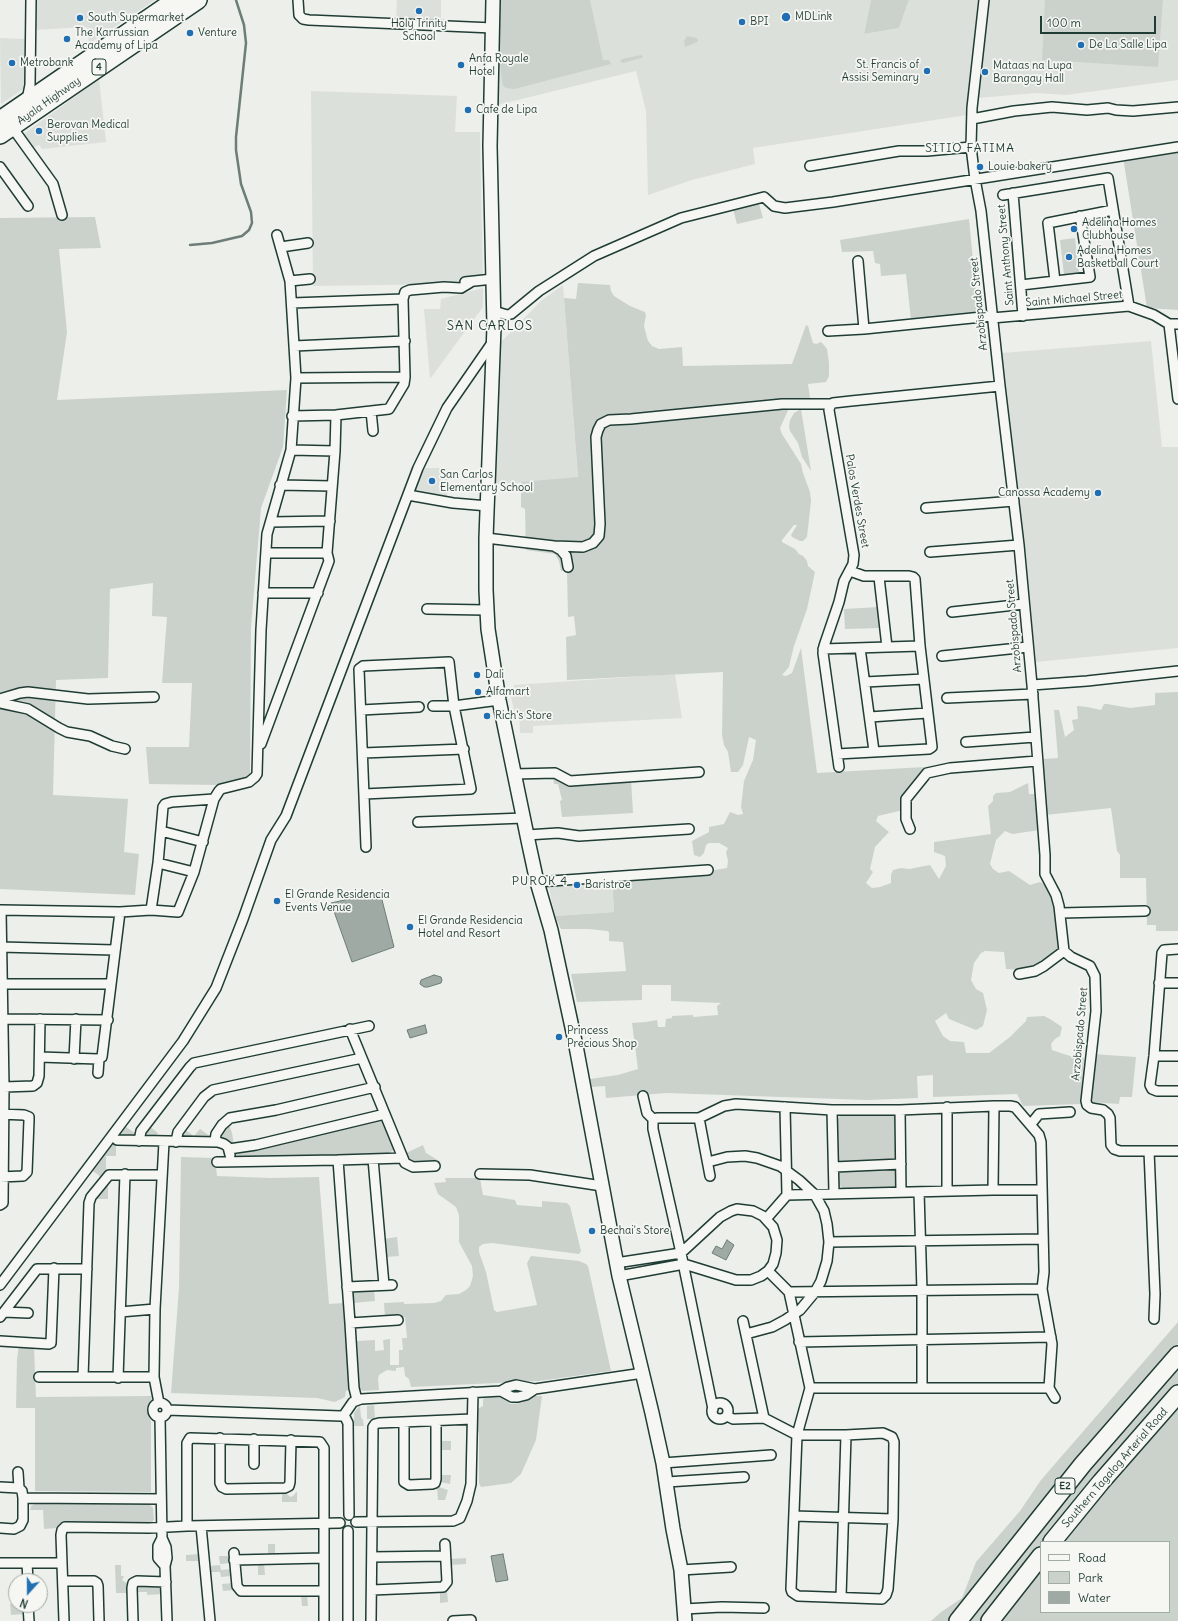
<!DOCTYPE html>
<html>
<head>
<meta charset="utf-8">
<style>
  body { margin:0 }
  #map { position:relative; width:1178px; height:1621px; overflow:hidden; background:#edefea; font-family:Delius,sans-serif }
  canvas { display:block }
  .legend { position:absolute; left:1040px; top:1541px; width:130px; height:72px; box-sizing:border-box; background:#f6f6f2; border:1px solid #a0aca6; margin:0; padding:5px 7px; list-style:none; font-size:12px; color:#1f3d34 }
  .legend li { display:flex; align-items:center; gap:8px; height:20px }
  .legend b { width:20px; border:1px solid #a0aca6 }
  .north { position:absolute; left:8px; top:1573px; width:40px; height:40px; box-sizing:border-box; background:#f6f6f2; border:1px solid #a0aca6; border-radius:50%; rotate:201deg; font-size:11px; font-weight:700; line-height:16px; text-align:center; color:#1f3d34 }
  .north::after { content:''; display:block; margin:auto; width:14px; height:18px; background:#1f6fb2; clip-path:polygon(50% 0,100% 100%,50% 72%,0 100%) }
  .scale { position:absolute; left:1040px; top:16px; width:116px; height:18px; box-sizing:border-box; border:2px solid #1f3d34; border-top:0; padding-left:5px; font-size:12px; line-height:14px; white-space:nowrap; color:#1f3d34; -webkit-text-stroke:3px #f6f6f2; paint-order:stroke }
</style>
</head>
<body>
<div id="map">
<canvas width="1178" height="1621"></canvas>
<ul class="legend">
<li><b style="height:5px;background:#f6f6f2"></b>Road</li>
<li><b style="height:11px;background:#cbd2cc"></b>Park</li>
<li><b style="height:11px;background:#9faaa4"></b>Water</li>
</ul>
<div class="north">N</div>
<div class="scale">100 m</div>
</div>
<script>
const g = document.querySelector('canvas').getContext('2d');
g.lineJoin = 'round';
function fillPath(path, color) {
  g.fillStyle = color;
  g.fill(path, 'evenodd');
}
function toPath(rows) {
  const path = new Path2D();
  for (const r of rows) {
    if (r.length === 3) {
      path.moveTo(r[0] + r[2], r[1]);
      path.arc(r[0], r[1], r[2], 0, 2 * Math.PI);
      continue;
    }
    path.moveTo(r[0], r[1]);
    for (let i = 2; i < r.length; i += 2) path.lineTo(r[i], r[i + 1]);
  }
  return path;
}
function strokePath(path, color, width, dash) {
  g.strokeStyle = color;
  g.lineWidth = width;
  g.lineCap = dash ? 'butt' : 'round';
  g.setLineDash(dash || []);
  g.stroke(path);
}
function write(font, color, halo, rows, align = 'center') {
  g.font = font + ' Delius,sans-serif';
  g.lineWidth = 3.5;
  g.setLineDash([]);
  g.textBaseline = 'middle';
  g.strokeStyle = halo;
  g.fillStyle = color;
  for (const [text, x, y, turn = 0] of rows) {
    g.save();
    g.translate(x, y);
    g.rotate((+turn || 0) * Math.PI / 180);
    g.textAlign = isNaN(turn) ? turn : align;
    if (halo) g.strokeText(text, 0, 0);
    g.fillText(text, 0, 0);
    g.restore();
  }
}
fillPath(toPath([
  [35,0,155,0,89,44,87,27,34,30],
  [397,0,441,0,441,24,396,22],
  [497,0,871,0,864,34,899,28,909,0,978,0,967,115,753,148,755,164,692,180,648,195,646,111,636,71,497,105],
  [989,0,1178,0,1178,80,1066,95,1037,93,978,98],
  [0,38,27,39,28,86,1,104],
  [99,79,106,142,42,149,39,145,30,150,21,136],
  [311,91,457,96,455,132,480,132,483,276,453,284,313,286],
  [563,285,578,478,492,485,499,344,542,300],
  [483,288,483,307,430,379,424,309,440,309,441,299],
  [1151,341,1162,447,1178,447,1178,648,1036,662,1024,538,1002,353],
  [421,468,447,468,447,500,412,493],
  [675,674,682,718,533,726,533,733,520,733,519,712,514,711,511,697,516,696,514,685],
  [612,879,614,912,555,916,548,883]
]), '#dce0db');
fillPath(toPath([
  [497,0,590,0,603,60,609,60,611,64,514,89,506,88,503,86,502,81,497,40],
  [871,0,909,0,899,28,864,34],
  [1045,0,1163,0,1158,67,1042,60],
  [687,36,697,38,698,41,693,44,685,47,684,41],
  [641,55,643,57,641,58,623,63,620,61,622,59],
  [1178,149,1178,310,1147,308,1123,157],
  [759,204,763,218,737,224,733,209],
  [95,217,101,248,59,249,67,332,57,400,287,390,283,447,261,508,251,627,250,774,246,778,218,785,149,784,146,747,189,747,192,683,162,683,167,617,152,616,153,583,110,589,108,678,56,680,53,795,128,799,124,852,139,854,135,895,0,889,0,218],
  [969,219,978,313,911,320,906,274,881,276,880,264,875,263,873,251,842,252,840,240],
  [1075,238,1079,273,1064,275,1060,240],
  [578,283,610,285,611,291,614,296,630,306,645,312,646,315,644,326,648,341,652,346,659,349,682,347,683,366,792,364,806,325,808,326,813,343,816,344,821,342,824,345,827,349,829,363,829,376,826,382,808,384,810,398,799,400,790,406,780,428,782,434,801,464,803,473,810,492,811,501,807,537,803,541,800,541,792,537,791,535,797,525,794,525,782,540,782,542,795,549,799,554,803,556,807,561,808,566,815,572,807,609,794,646,790,662,789,667,782,675,786,676,792,673,801,648,817,773,925,767,903,810,878,816,876,821,889,832,875,847,870,869,873,872,866,883,872,888,880,887,891,883,891,875,893,870,901,868,909,869,930,865,939,879,946,866,945,856,934,852,934,842,991,834,988,806,993,801,993,796,996,793,1010,792,1028,783,1029,794,1037,794,1040,830,1012,834,1005,831,996,840,990,864,993,869,999,873,1009,871,1030,885,1040,882,1046,885,1052,893,1058,913,1058,949,1056,953,1036,967,1022,970,1006,969,1004,952,985,951,981,953,974,963,971,980,976,989,983,993,987,1010,983,1026,976,1030,949,1019,946,1013,935,1021,943,1036,950,1041,964,1042,966,1053,989,1053,1010,1037,1026,1021,1027,1017,1044,1016,1050,1019,1062,1027,1060,1036,1055,1039,1051,1044,1052,1050,1070,1056,1084,1058,1080,1104,1023,1106,1017,1094,933,1097,933,1075,917,1076,918,1098,868,1100,666,1093,606,1098,605,1086,592,1087,590,1079,618,1075,638,1069,632,1023,646,1022,657,1020,658,1027,665,1027,666,1019,672,1018,672,1016,693,1015,693,1017,718,1015,717,1006,721,1003,671,1001,671,985,642,985,642,1000,577,1002,571,974,626,971,623,942,609,941,609,932,607,931,589,929,561,929,555,916,614,912,612,879,712,872,715,870,727,868,728,861,726,852,728,848,719,843,709,843,706,845,704,853,700,857,694,855,692,841,709,832,709,827,724,824,730,812,738,815,743,814,741,807,744,781,753,760,756,740,749,737,743,765,738,772,731,772,728,752,724,745,722,735,723,672,567,680,566,637,576,635,574,616,568,617,567,571,561,571,559,561,555,554,526,550,525,509,521,507,521,482,578,477,564,298,576,299],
  [801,409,811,471,802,457,798,443,790,431,789,427,790,420,794,413],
  [879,607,880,628,845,629,844,609],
  [1178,692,1178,931,1156,931,1156,925,1147,925,1146,878,1120,878,1120,855,1117,851,1111,808,1045,815,1042,770,1044,768,1042,759,1058,758,1054,710,1059,710,1065,737,1074,730,1072,720,1078,719,1077,706,1087,707,1101,710,1104,704,1107,704,1130,708,1155,705,1155,693],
  [553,776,631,780,633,813,562,817,560,801,562,800,558,784,554,784],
  [1093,1054,1136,1057,1132,1097,1120,1097,1119,1104,1089,1102],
  [840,1116,894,1116,897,1120,898,1182,895,1188,844,1189,839,1185,837,1121],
  [379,1119,384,1121,395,1148,389,1154,235,1158,234,1156,234,1152],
  [228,1122,232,1133,234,1145,221,1138,222,1132],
  [123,1125,135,1133,134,1136,115,1135],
  [149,1126,158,1133,156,1137,144,1135],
  [184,1129,194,1136,200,1129,210,1136,209,1138,183,1137,182,1132],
  [110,1142,116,1143,116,1156,106,1156,106,1171,101,1177,90,1169],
  [423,1145,426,1153,441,1162,421,1163,415,1163,410,1160,406,1153],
  [181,1157,215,1158,217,1176,271,1178,319,1177,329,1304,344,1303,349,1389,346,1391,345,1397,335,1402,317,1398,171,1393,179,1288],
  [445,1178,480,1178,483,1195,515,1200,517,1205,542,1207,542,1201,567,1203,570,1206,581,1251,579,1254,492,1243,483,1244,479,1247,479,1252,486,1272,494,1310,497,1312,537,1305,527,1263,531,1256,579,1261,586,1264,588,1266,611,1371,539,1381,411,1387,409,1379,405,1376,404,1367,396,1368,396,1371,387,1370,379,1375,378,1378,379,1390,363,1391,359,1389,357,1341,375,1340,375,1351,384,1350,383,1340,390,1339,390,1365,399,1365,399,1350,403,1350,402,1338,407,1338,405,1317,385,1318,384,1303,404,1302,404,1304,434,1303,441,1301,446,1295,459,1294,466,1290,470,1286,473,1276,472,1266,459,1242,459,1215,456,1207,438,1194,434,1183,446,1182],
  [108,1180,108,1199,94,1199],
  [397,1237,399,1256,386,1257,384,1239],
  [374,1290,375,1301,353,1303,352,1296,355,1291],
  [1178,1322,1178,1344,1097,1438,949,1621,931,1621,941,1612,962,1598,976,1562,1020,1511,1041,1480],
  [19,1345,34,1346,36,1397,151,1396,152,1400,148,1405,147,1411,151,1421,151,1492,35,1491,35,1408,16,1408,17,1359],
  [1178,1361,1178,1386,1046,1542,1041,1542,1041,1548,983,1621,964,1621],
  [494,1396,501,1398,511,1404,521,1403,535,1396,542,1396,536,1440,521,1474,511,1483,481,1487,479,1483,479,1433,476,1430,476,1410,483,1406,483,1399,486,1397],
  [1178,1402,1178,1621,995,1621,1041,1562,1041,1612,1169,1612,1169,1542,1058,1542],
  [374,1405,375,1419,367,1419,367,1406],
  [360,1406,361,1417,363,1420,364,1426,354,1426,354,1413,356,1410],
  [440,1441,451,1441,451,1450,440,1450],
  [440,1475,451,1475,450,1484,440,1482],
  [439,1487,448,1490,445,1500,438,1500,437,1488],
  [282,1491,291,1497,294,1495,297,1491,297,1502,282,1502],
  [145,1503,149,1504,153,1508,154,1519,152,1523,62,1523,59,1524,57,1528,44,1529,43,1510,30,1510,31,1506,35,1504],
  [268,1544,275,1544,275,1556,268,1556],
  [199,1554,199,1561,186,1561,186,1555],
  [219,1556,231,1556,232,1563,220,1564],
  [466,1558,466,1564,449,1565,449,1559],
  [264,1562,265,1575,258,1575,258,1563],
  [115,1565,121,1565,121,1576,124,1576,122,1580,128,1584,129,1593,116,1593],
  [220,1565,221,1570,232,1569,232,1576,221,1577,220,1572,209,1572,209,1566],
  [233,1583,234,1590,223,1591,222,1584],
  [138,1585,162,1586,162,1594,147,1595,147,1592,136,1592],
  [440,1591,447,1591,448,1602,440,1603],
  [301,1594,307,1594,308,1606,302,1606],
  [10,1604,24,1605,24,1614,11,1615]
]), '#cbd2cc');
const water = toPath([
  [380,892,394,947,352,962,331,903,380,892],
  [434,975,441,977,442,980,441,983,428,987,424,987,420,984,421,980,434,975],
  [425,1025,427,1033,410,1038,407,1030,425,1025],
  [727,1240,734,1245,726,1260,712,1253,716,1246,722,1249,727,1240],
  [503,1554,508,1580,496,1582,491,1556,503,1554]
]);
fillPath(water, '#9faaa4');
strokePath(water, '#6c7e77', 1);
strokePath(toPath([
  [190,245,212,243,242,236,249,230,252,223,251,212,241,184,236,150,236,137,246,43,244,25,236,0]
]), '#6c7e77', 2.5);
const street = toPath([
  [298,0,299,15,303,19,309,20,493,28],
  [984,0,972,108,971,147,975,179,981,211,1000,386,1019,545,1032,685,1045,855,1045,874,1056,895,1059,906,1064,951,1071,957,1090,966,1095,976,1096,1011,1086,1101,1087,1105,1091,1108,1103,1110,1108,1114,1110,1118,1111,1145,1114,1149,1120,1151,1178,1151],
  [27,100,30,85,31,0],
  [972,119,1014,111,1052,107,1087,110,1108,108,1116,110,1133,111,1178,107],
  [12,127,53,184,62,215],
  [810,166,899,151,927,151,971,147],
  [0,167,28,206],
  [1013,193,1023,316],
  [1003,195,1108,178,1129,306],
  [281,247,308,243],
  [858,261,864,329,992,316],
  [290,281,310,279],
  [1055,281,1048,223,1113,210],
  [465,282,493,279],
  [1021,285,1090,277,1080,216],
  [292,303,403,299],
  [494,311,507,315,511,314,539,291,594,256,681,218,764,197,774,206,785,208,833,202,1178,147],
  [992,318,1129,306,1154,315,1169,324,1178,324],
  [1169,324,1178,399],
  [828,331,864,329],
  [294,346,405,341],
  [296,378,405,377],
  [371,411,373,431],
  [292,416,336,415,389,409,404,384,405,377,403,299,405,292,410,290,444,287,461,288,471,282],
  [291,450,335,451],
  [280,485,332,486],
  [408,495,453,503,488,506],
  [926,508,1014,501],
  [271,522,330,521],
  [486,538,554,546,561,550,566,556,568,567],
  [554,546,583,547,593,543,599,536,600,524,596,437,598,430,601,424,609,420,631,419,782,404,831,404],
  [930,552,1019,545],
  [266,553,327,553],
  [879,577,887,647],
  [263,593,318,593],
  [427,609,486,610],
  [952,612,1024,604],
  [860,648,874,751],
  [823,649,920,646],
  [942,656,1028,647],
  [865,682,924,679],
  [1032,685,1087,681,1178,671],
  [947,698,1033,694],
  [0,699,20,693,28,692,88,699,154,697],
  [0,703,28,709,59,728,67,732,90,736,112,746,125,749],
  [433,706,454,706,499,700],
  [361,710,419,707],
  [870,717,927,713],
  [966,742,1035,737],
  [261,744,329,561,327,553,335,451,336,415],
  [363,753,464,749],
  [837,754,929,749,932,747,920,646,915,579,913,577,909,576,864,576,850,571],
  [839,767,823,653,824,646,839,602,844,581,853,564,854,555,829,410,830,406,833,403,851,401,1000,386],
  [514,774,555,773,570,781,699,772],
  [364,794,471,789,454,706,449,662,363,666,359,669,366,847],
  [418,822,524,818],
  [910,829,906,819,906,799,927,773,950,768,1037,761],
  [161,831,203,842],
  [527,835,558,833,579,836,689,829],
  [158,863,194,872],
  [537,882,708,870],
  [151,910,158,863,163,807,165,804,172,802,214,799],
  [1061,913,1145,911],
  [1,947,114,950],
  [1178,949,1164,950,1162,953,1154,1056,1150,1085,1152,1089,1157,1091,1178,1091],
  [1019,974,1035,971,1044,966,1064,951],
  [1159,983,1178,983],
  [2,984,111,984],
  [3,1019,108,1020],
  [350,1029,405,1163,413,1167,435,1166],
  [1154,1056,1178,1056],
  [40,1057,98,1059,102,1057,120,912],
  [74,1059,76,1019],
  [98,1073,99,1059],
  [4,1087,33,1086,37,1083,39,1076,40,1019],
  [643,1096,647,1113,653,1119,653,1129,681,1253,713,1409],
  [947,1107,947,1191],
  [832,1110,834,1193],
  [900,1110,901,1192],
  [0,1114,24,1115,29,1117,29,1120,27,1172,23,1176,0,1177],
  [699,1118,710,1176],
  [653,1119,658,1118,699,1118,724,1106,736,1104,832,1110,900,1110,994,1106,1010,1106,1015,1107,1039,1135,1041,1142,1044,1272,1042,1289,1052,1344,1049,1388,1055,1398],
  [1031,1124,1039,1114,1070,1112],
  [117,1140,218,1142,224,1144,228,1147,230,1155],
  [139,1141,141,1131,190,1067,194,1063,369,1026],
  [215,1141,216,1134,222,1125,230,1118,276,1110,375,1087],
  [176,1142,178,1132,204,1097,213,1090,362,1058],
  [229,1149,256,1145,385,1114],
  [1149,1151,1155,1294,1154,1319],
  [373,1159,384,1285],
  [338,1160,350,1323,354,1388,357,1400],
  [217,1162,338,1160,403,1158],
  [708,1162,727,1157,745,1156,757,1158,780,1166,799,1180,815,1195,824,1211,827,1224,829,1242,827,1261,821,1281,815,1292,800,1310,785,1320,772,1327,746,1334],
  [834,1167,901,1164],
  [480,1174,530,1175,602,1186],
  [993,1190,994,1106],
  [919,1192,922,1291,922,1388],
  [787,1195,993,1190,1042,1190],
  [0,1205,3,1203,4,1087,1,910,120,912,151,910,178,912,194,872,214,799,219,791,221,789,249,782,255,777,257,774,261,630,267,534,291,450,296,378,290,281,277,235],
  [766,1219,787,1195,785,1107],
  [829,1242,1043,1239],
  [616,1263,681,1253,720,1217,731,1211,737,1209,753,1211,763,1216,773,1227,777,1240,776,1253,773,1264,768,1271,761,1276,751,1280,736,1280,684,1264,619,1276],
  [0,1285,183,1041,216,988,243,919,271,840,286,816,418,468,447,408,494,340],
  [347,1287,392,1285],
  [789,1292,1042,1289],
  [4,1312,28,1313],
  [120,1312,155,1309],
  [0,1317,37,1269,87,1269],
  [743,1321,764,1418,797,1435,846,1435,883,1433,892,1437,894,1442,893,1519,888,1589,886,1595,882,1599,798,1596,792,1592,791,1589,797,1435,810,1388,789,1292,768,1271],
  [350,1323,398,1320],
  [0,1341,49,1344,51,1343,54,1268],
  [799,1342,1051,1337],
  [39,1377,154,1377],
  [83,1377,89,1203,91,1197,109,1175,162,1175],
  [118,1378,125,1174],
  [810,1388,1049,1388],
  [501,1391,508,1387,516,1385,535,1389],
  [160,1410,7],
  [159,1403,154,1377,155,1309,164,1142],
  [720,1411,8],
  [167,1410,341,1416,344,1415,353,1402,361,1399,501,1391,512,1397,518,1397,526,1395,535,1389,643,1373],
  [344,1415,348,1423,349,1515],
  [727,1416,733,1419,764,1418],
  [160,1417,162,1538,166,1547,167,1558,165,1566,167,1621],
  [404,1422,404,1482,409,1485,432,1484,435,1483,436,1479,436,1421],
  [220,1438,220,1483,222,1487,226,1489,285,1488,289,1486,290,1482,291,1440],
  [254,1439,254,1464],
  [663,1463,771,1455],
  [18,1472,19,1488],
  [667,1482,744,1477],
  [0,1487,19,1488,22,1491,23,1498],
  [794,1516,893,1519],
  [356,1522,453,1521,460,1518,467,1501,471,1484,473,1392],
  [187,1526,187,1443,190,1438,320,1442,324,1448,324,1621],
  [201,1526,210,1621],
  [0,1528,14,1529,20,1526,23,1520,23,1498,161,1499],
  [162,1538,158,1546,158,1558,165,1566],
  [234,1553,237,1586,241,1591,324,1591],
  [372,1557,445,1556],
  [234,1560,324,1558],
  [0,1563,62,1563],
  [27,1563,28,1581],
  [681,1570,731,1567],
  [63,1581,94,1581,97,1583,98,1586,99,1621],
  [372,1590,443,1587,447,1582,445,1544],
  [841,1597,846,1435],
  [28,1605,29,1621],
  [684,1609,722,1607,764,1608],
  [64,1621,61,1535,62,1530,65,1527,149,1528,187,1526,340,1523],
  [133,1621,132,1588,133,1583,137,1581,166,1582],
  [348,1621,348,1531],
  [371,1621,373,1427,375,1424,379,1423,472,1419],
  [453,1621,471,1620]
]);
const secondary = toPath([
  [493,0,490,146,494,327,486,538,486,590,488,629,499,700,529,845,537,882,551,930,576,1046,619,1276,652,1413,663,1463,673,1529,681,1570,685,1621]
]);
const highway = toPath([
  [0,120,175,0],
  [0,135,198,0],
  [1052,1542,1101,1482,1178,1394],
  [958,1621,1083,1464,1178,1355],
  [990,1621,1041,1556]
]);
strokePath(street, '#1f3d34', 12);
strokePath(secondary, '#1f3d34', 16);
strokePath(highway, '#1f3d34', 20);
strokePath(street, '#f6f6f2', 9);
strokePath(secondary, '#f6f6f2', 13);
strokePath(highway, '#f6f6f2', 17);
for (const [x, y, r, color] of [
  [419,11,4,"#1f6fb2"],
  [786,17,5,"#1f6fb2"],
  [80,18,4,"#1f6fb2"],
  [742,22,4,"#1f6fb2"],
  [190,33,4,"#1f6fb2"],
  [67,39,4,"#1f6fb2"],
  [1081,45,4,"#1f6fb2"],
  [12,63,4,"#1f6fb2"],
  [461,65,4,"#1f6fb2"],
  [927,71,4,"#1f6fb2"],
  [985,72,4,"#1f6fb2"],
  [468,110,4,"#1f6fb2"],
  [39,131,4,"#1f6fb2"],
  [980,167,4,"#1f6fb2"],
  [1074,229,4,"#1f6fb2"],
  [1069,257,4,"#1f6fb2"],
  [432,481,4,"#1f6fb2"],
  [1098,493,4,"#1f6fb2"],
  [477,675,4,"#1f6fb2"],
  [478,692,4,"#1f6fb2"],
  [487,716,4,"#1f6fb2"],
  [577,885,4,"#1f6fb2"],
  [277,901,4,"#1f6fb2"],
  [410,927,4,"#1f6fb2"],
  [559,1037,4,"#1f6fb2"],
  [592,1231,4,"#1f6fb2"]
]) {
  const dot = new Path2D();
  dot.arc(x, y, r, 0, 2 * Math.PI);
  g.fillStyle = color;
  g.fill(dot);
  strokePath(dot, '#f6f6f2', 1.5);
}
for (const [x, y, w] of [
  [99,67,14],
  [1065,1486,20]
]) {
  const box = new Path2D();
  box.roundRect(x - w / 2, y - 8, w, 16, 3);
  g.fillStyle = '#f6f6f2';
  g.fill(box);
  strokePath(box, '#1f3d34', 1);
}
write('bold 10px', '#1f3d34', null, [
  ["4",99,67],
  ["E2",1065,1486]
]);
write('11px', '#1f3d34', '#f6f6f2', [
  ["MDLink",795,17],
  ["South Supermarket",88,18],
  ["BPI",750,22],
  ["Holy Trinity",419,24,"center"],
  ["School",419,37,"center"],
  ["The Karrussian",75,33],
  ["Academy of Lipa",75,46],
  ["Venture",198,33],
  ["De La Salle Lipa",1089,45],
  ["Anfa Royale",469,59],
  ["Hotel",469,72],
  ["Metrobank",20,63],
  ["St. Francis of",919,65,"right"],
  ["Assisi Seminary",919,78,"right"],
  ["Mataas na Lupa",993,66],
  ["Barangay Hall",993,79],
  ["Cafe de Lipa",476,110],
  ["Berovan Medical",47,125],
  ["Supplies",47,138],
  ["Louie bakery",988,167],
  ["Adelina Homes",1082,223],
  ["Clubhouse",1082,236],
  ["Adelina Homes",1077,251],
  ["Basketball Court",1077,264],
  ["San Carlos",440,475],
  ["Elementary School",440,488],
  ["Canossa Academy",1090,493,"right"],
  ["Dali",485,675],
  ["Alfamart",486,692],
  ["Rich's Store",495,716],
  ["Baristroe",585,885],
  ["El Grande Residencia",285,895],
  ["Events Venue",285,908],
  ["El Grande Residencia",418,921],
  ["Hotel and Resort",418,934],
  ["Princess",567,1031],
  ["Precious Shop",567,1044],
  ["Bechai's Store",600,1231]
], 'left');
write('11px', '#1f3d34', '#f6f6f2', [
  ["Ayala Highway",49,101,-35],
  ["Saint Anthony Street",1006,255,-95],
  ["Saint Michael Street",1074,299,-5],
  ["Arzobispado Street",979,304,-96],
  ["Palos Verdes Street",857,501,80],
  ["Arzobispado Street",1014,626,-95],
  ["Arzobispado Street",1080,1034,-85],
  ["Southern Tagalog Arterial Road",1115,1468,-49]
]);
g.letterSpacing = '1px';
write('12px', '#1f3d34', '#f6f6f2', [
  ["SITIO FATIMA",970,149],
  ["PUROK 4",540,882]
]);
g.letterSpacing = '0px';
g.letterSpacing = '1px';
write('13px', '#1f3d34', '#f6f6f2', [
  ["SAN CARLOS",490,326]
]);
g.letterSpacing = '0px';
</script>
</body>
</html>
